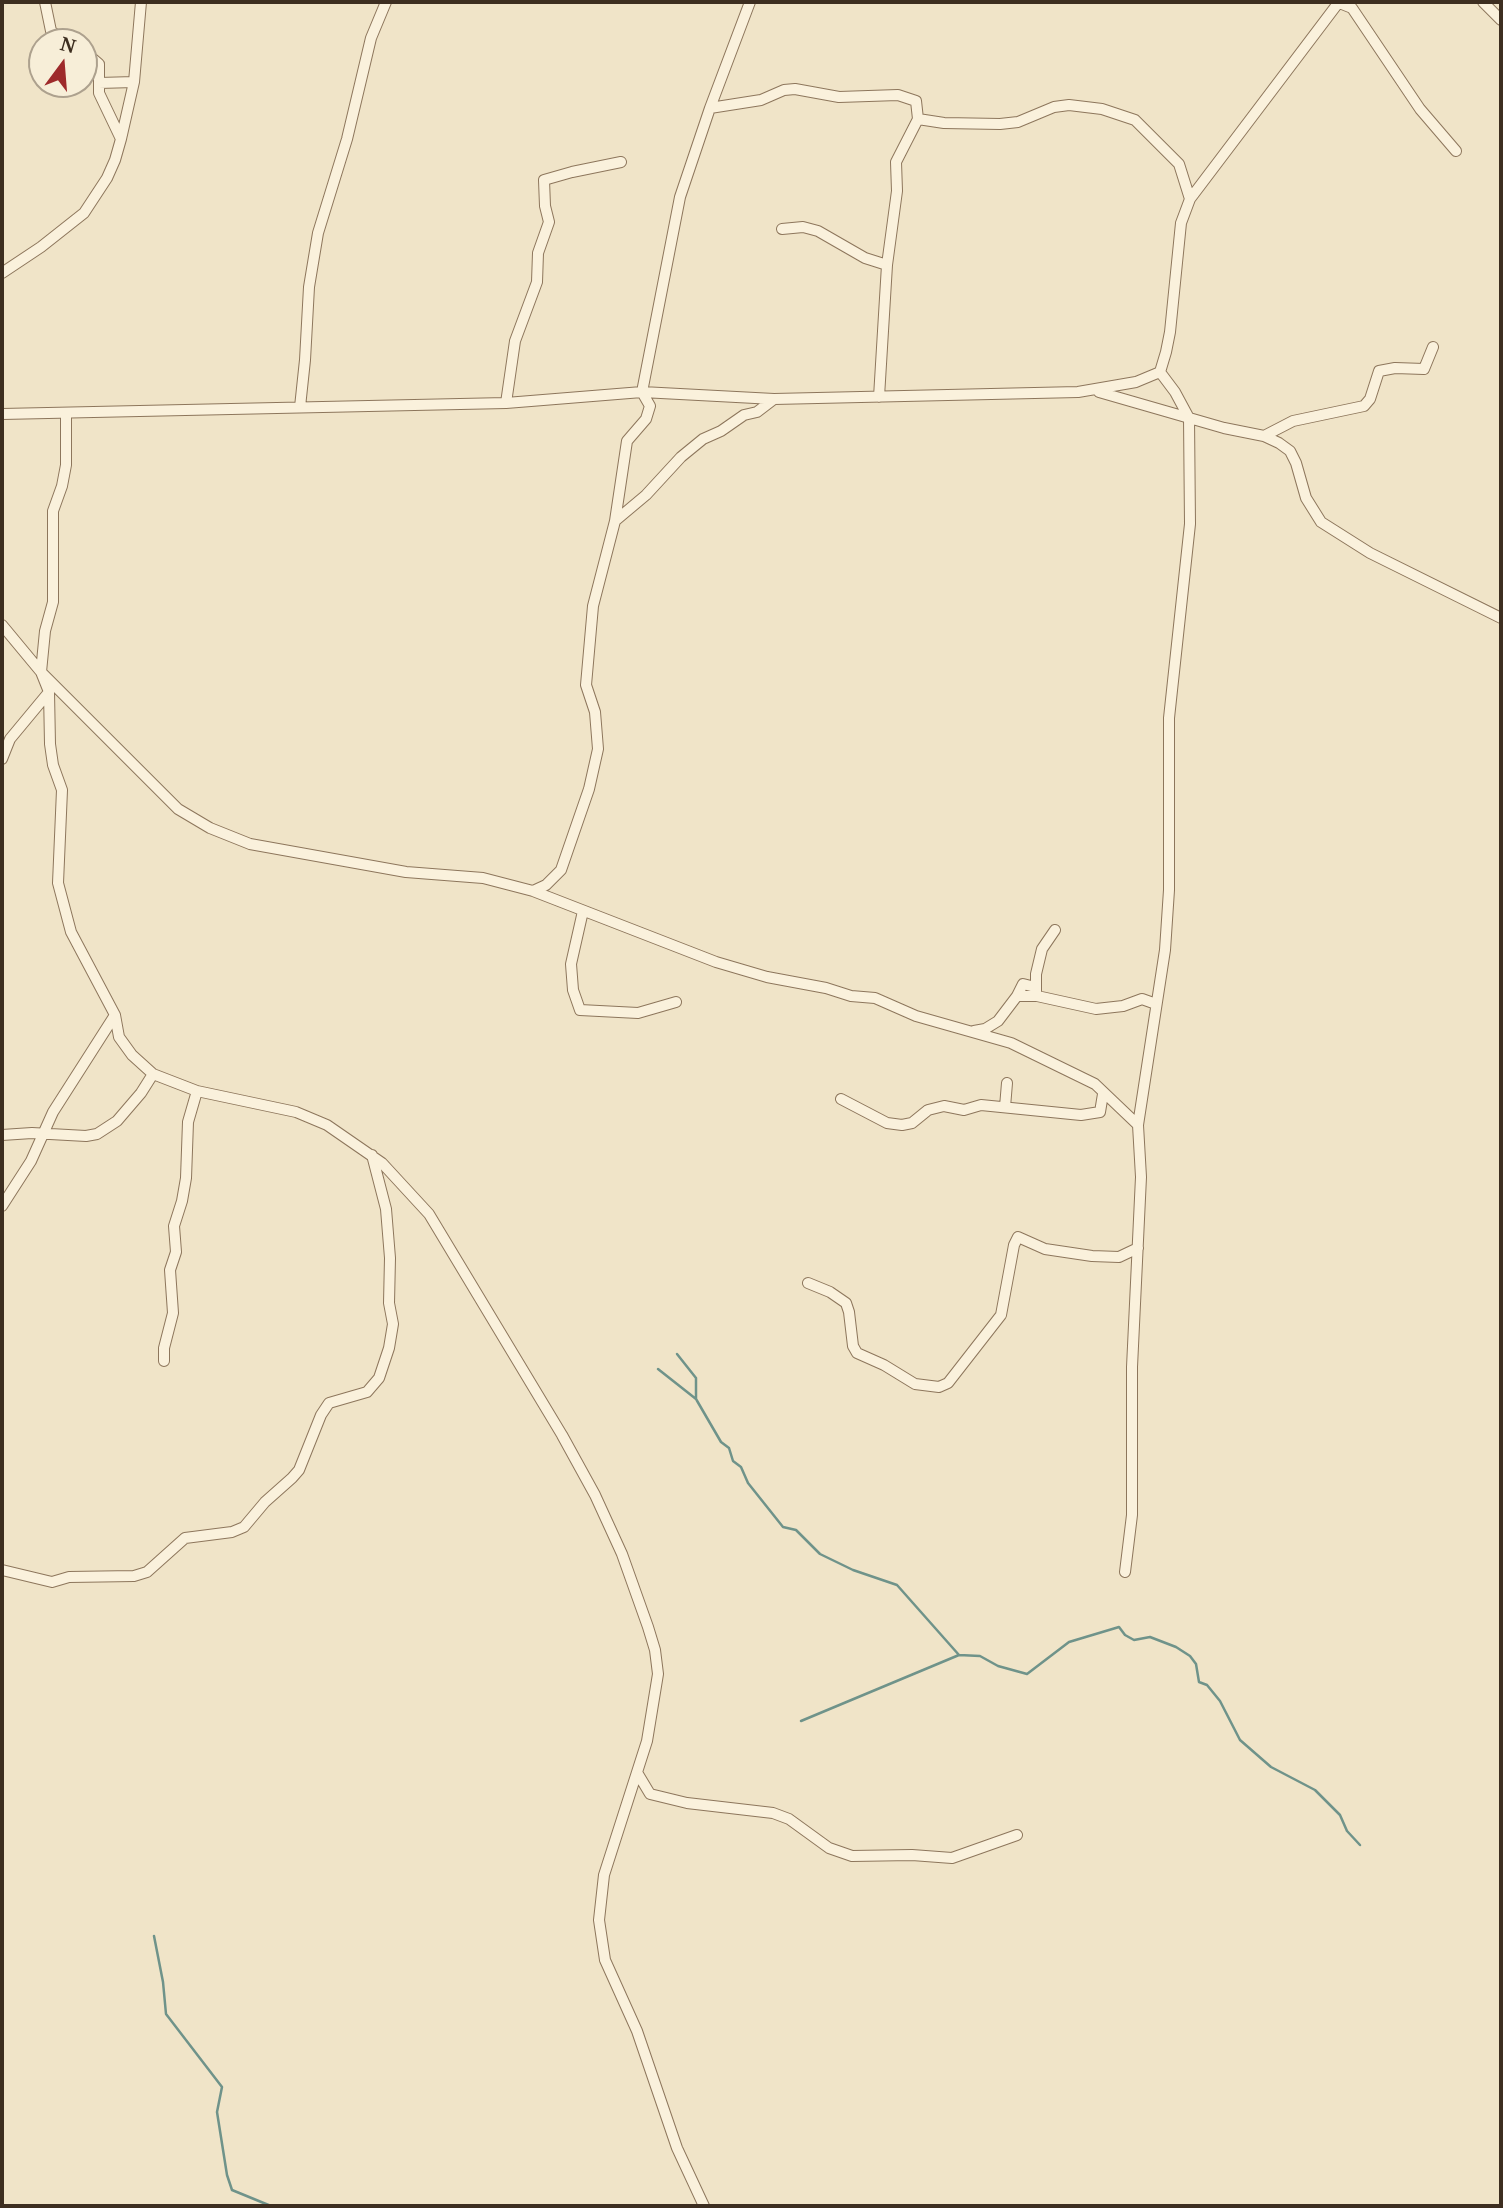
<!DOCTYPE html>
<html>
<head>
<meta charset="utf-8">
<style>
  body { margin:0 }
  #map { position:relative; width:1503px; height:2208px; overflow:hidden; background:#f0e4c8; font-family:"Noto Serif",serif }
  canvas { display:block }
  .frame { position:absolute; inset:0; border:4px solid #3d2e20; pointer-events:none }
  .north { position:absolute; left:28px; top:28px; width:70px; height:70px; box-sizing:border-box; background:#f7eed8; border:2px solid #ada18e; border-radius:50%; rotate:16deg; font-size:19px; font-weight:700; line-height:28px; text-align:center; color:#3d2e20 }
  .north::after { content:''; display:block; margin:auto; width:24px; height:32px; background:#9e2a2b; clip-path:polygon(50% 0,100% 100%,50% 72%,0 100%) }
</style>
</head>
<body>
<div id="map">
<canvas width="1503" height="2208"></canvas>
<div class="frame"></div>
<div class="north">N</div>
</div>
<script>
const g = document.querySelector('canvas').getContext('2d');
g.lineJoin = 'round';
function toPath(rows) {
  const path = new Path2D();
  for (const r of rows) {
    path.moveTo(r[0], r[1]);
    for (let i = 2; i < r.length; i += 2) path.lineTo(r[i], r[i + 1]);
  }
  return path;
}
function strokePath(path, color, width, dash) {
  g.strokeStyle = color;
  g.lineWidth = width;
  g.lineCap = dash ? 'butt' : 'round';
  g.setLineDash(dash || []);
  g.stroke(path);
}
strokePath(toPath([
  [677,1354,696,1378,696,1399],
  [658,1369,696,1399,721,1442,729,1448,733,1461,741,1467,748,1483,783,1527,796,1530,820,1554,853,1570,897,1585,959,1655],
  [801,1721,959,1655,980,1656,998,1666,1027,1674,1069,1642,1119,1627,1125,1635,1134,1640,1150,1637,1176,1647,1190,1656,1196,1664,1199,1682,1207,1685,1220,1701,1240,1740,1271,1767,1315,1790,1340,1815,1347,1831,1360,1845],
  [154,1936,163,1982,166,2014,222,2087,217,2112,227,2175,232,2190,271,2206]
]), '#6f938a', 2.5);
const minor = toPath([
  [45,2,51,31,65,42],
  [1337,2,1352,8,1420,109,1456,151],
  [1483,2,1501,20],
  [99,83,134,82],
  [710,108,761,100,784,90,795,89,839,97,898,95,916,101,918,119,896,162,897,191,887,265,879,397],
  [918,119,944,123,1000,124,1018,122,1054,107,1069,105,1102,109,1135,120,1179,164,1190,199],
  [121,139,134,82,141,2],
  [782,229,803,227,818,231,865,258,887,265],
  [2,273,41,247,84,213,107,178,115,160,121,139,99,93,99,64,84,51],
  [1099,392,1224,428,1264,436,1279,443,1290,451,1296,463,1306,498,1321,522,1370,553,1501,618],
  [506,403,515,341,537,282,538,253,549,222,545,206,544,180,572,172,621,162],
  [300,407,305,360,309,287,318,233,347,139,371,38,386,2],
  [2,414,506,403,642,392,774,399,1078,392,1136,382,1160,372,1166,352,1170,332,1181,223,1190,199,1339,2],
  [66,414,66,465,62,486,53,511,53,602,45,631,41,672,49,692,50,744,53,765,62,790,58,883,71,932,115,1015,119,1037,132,1055,153,1074,197,1091,296,1112,327,1125,382,1163,429,1214,562,1435,595,1495,622,1554,648,1627,655,1650,658,1674,647,1741,604,1875,599,1920,605,1960,637,2031,677,2148,704,2206],
  [1264,436,1293,421,1364,406,1370,399,1379,371,1395,368,1424,369,1433,347],
  [615,521,646,495,681,457,703,439,721,431,744,415,757,412,774,399],
  [2,625,41,672,178,809,210,828,250,844,406,872,483,878,533,891,546,885,561,870,589,789,598,749,595,712,586,685,593,606,615,521,627,441,646,419,650,406,642,392,680,197,710,108,750,2],
  [2,759,10,739,49,692],
  [533,891,716,962,767,977,826,988,851,996,875,998,916,1016,1011,1043,1095,1084,1138,1125],
  [583,911,571,964,573,990,580,1010,638,1013,676,1002],
  [1035,987,1023,984,1017,996,1037,996,1096,1009,1123,1006,1142,999,1156,1004],
  [1036,992,1036,974,1042,949,1055,930],
  [974,1031,985,1029,998,1021,1017,996],
  [841,1099,887,1123,902,1125,912,1123,928,1110,944,1106,964,1110,981,1105,1081,1115,1100,1112,1103,1094],
  [1005,1107,1007,1083],
  [2,1135,32,1133,86,1136,97,1134,117,1121,141,1093,153,1074],
  [2,1206,31,1161,53,1112,115,1015],
  [808,1283,830,1292,846,1303,849,1312,853,1346,857,1353,884,1365,915,1384,939,1387,948,1383,1001,1315,1014,1245,1018,1237,1045,1249,1092,1256,1119,1257,1138,1248],
  [164,1361,164,1348,173,1313,170,1270,176,1252,174,1226,182,1201,186,1178,188,1122,197,1091],
  [2,1570,52,1582,69,1577,134,1576,147,1572,185,1538,232,1532,244,1527,265,1502,292,1478,299,1470,321,1415,329,1403,367,1392,379,1378,389,1348,393,1324,389,1303,390,1258,386,1209,372,1155],
  [1125,1572,1132,1515,1132,1367,1141,1177,1138,1125,1165,950,1169,890,1169,718,1190,524,1189,418,1175,392,1160,372],
  [638,1774,650,1794,687,1803,773,1813,789,1819,829,1848,852,1856,912,1855,952,1858,1017,1835]
]);
strokePath(minor, '#8d765c', 12);
strokePath(minor, '#faf1dc', 10);
</script>
</body>
</html>
